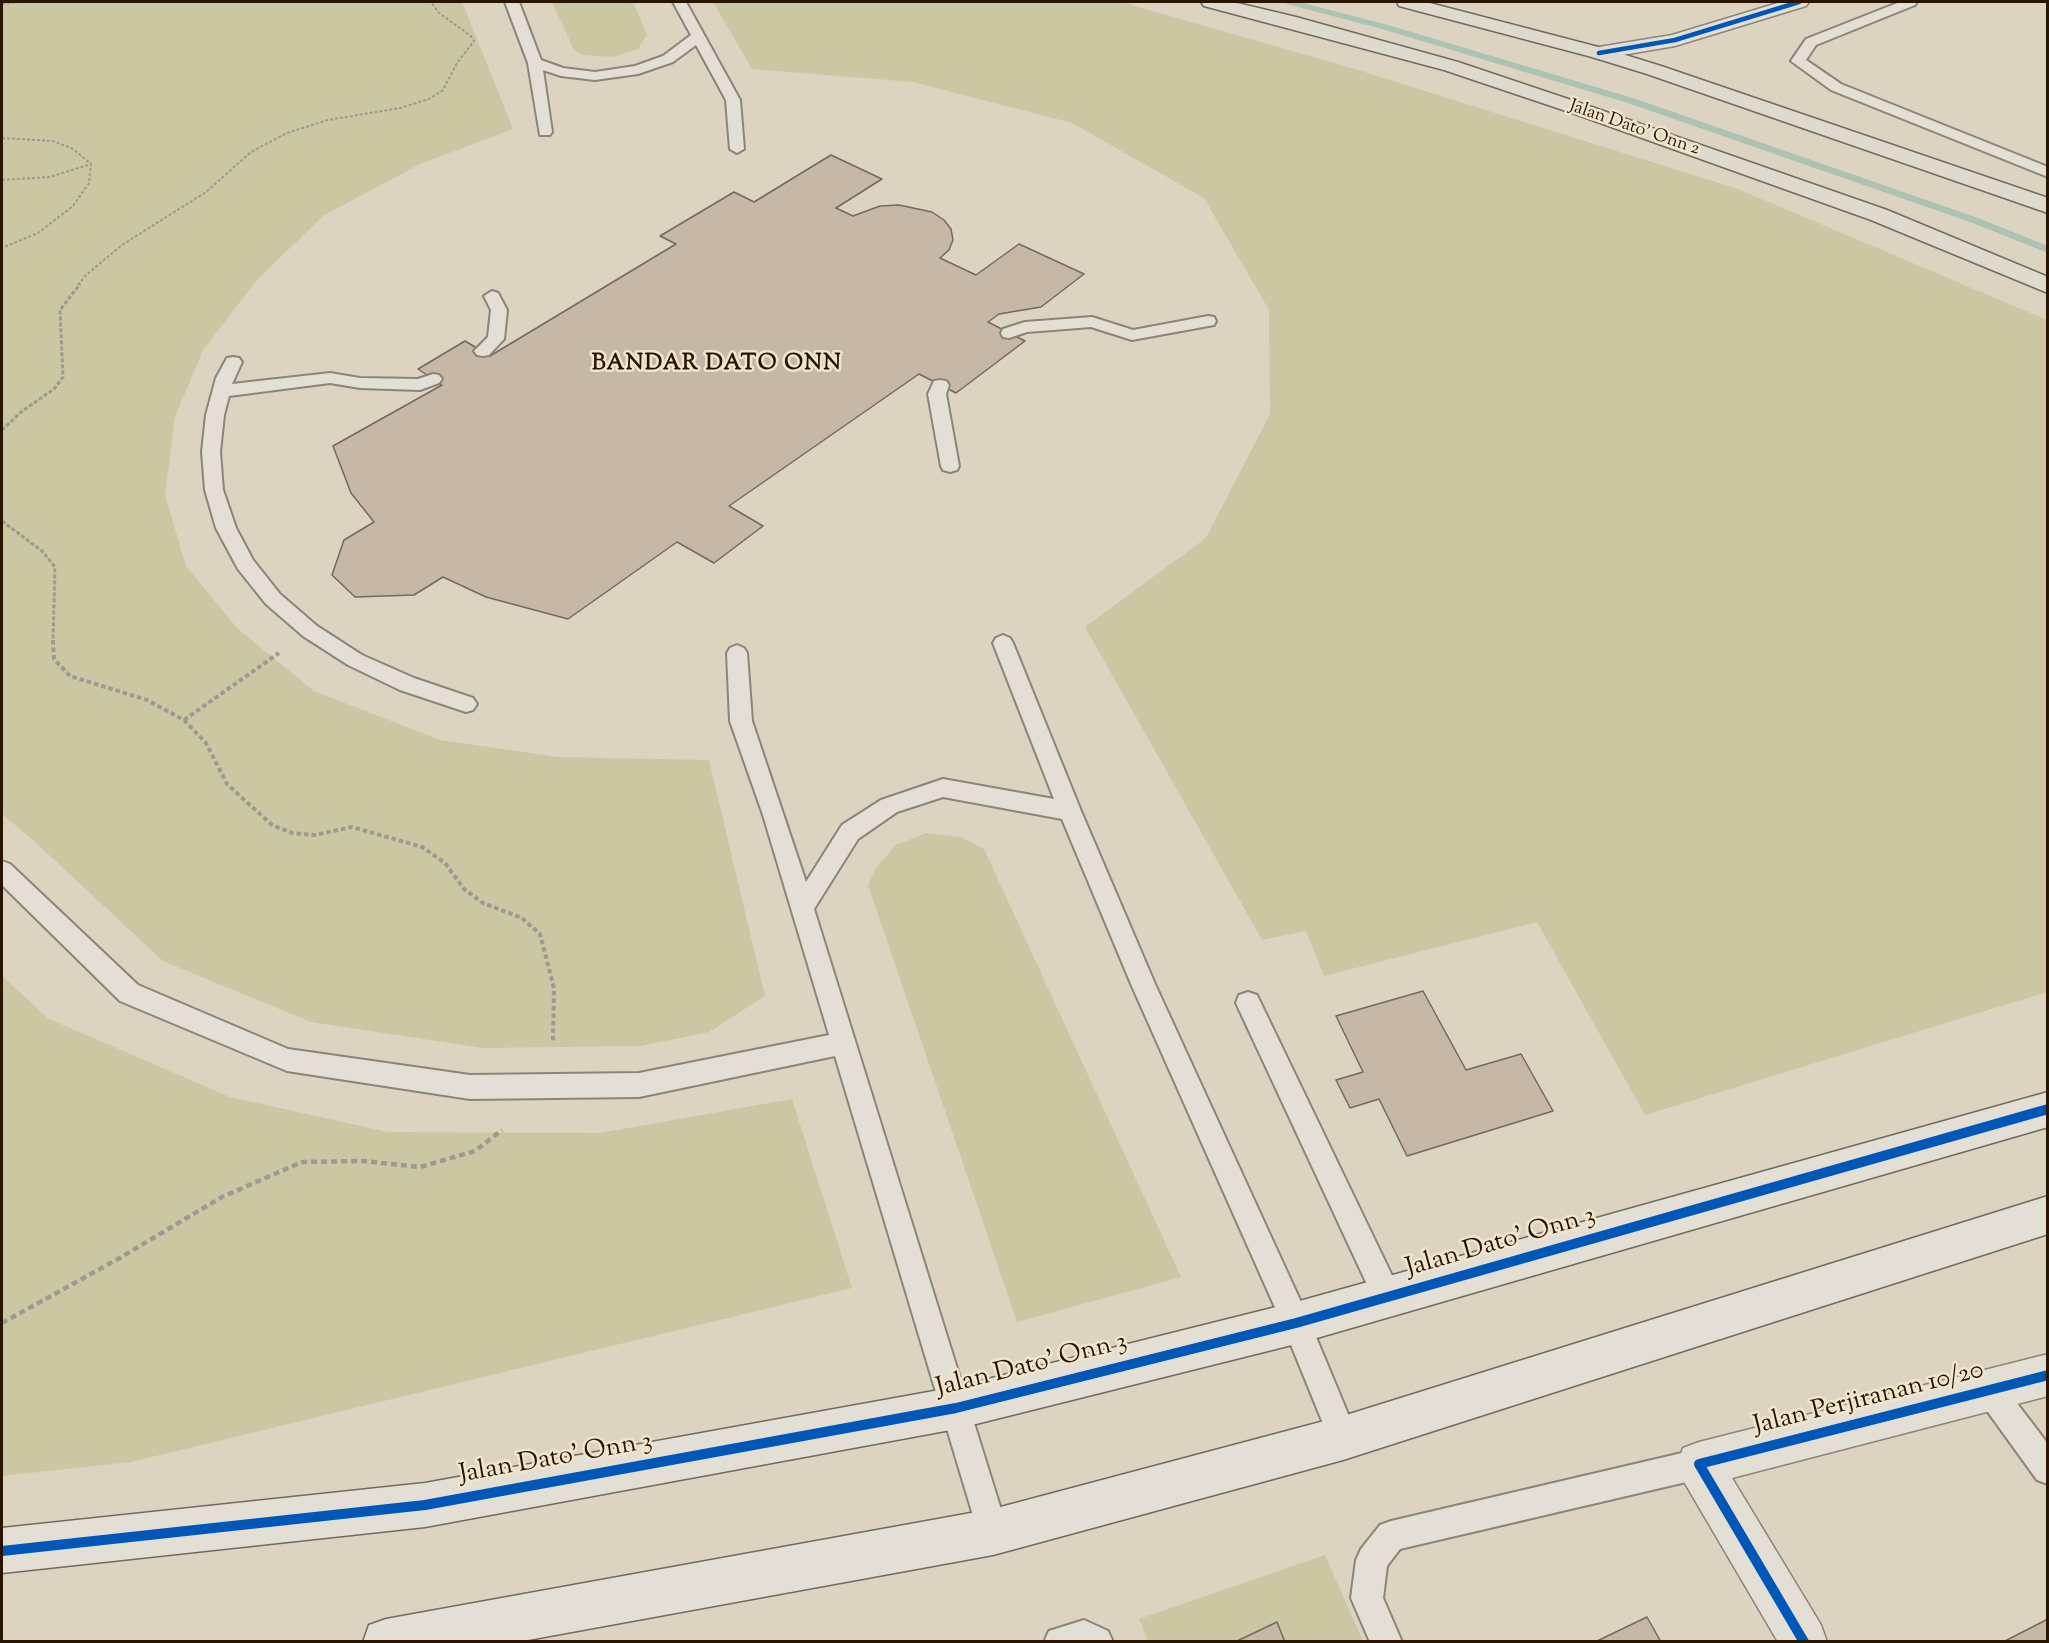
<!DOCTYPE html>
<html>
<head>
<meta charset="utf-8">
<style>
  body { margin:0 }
  #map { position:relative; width:2049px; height:1643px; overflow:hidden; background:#dcd4c0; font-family:"Sorts Mill Goudy",serif }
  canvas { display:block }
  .frame { position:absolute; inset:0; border:3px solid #291400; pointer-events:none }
</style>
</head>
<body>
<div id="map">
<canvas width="2049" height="1643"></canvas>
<div class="frame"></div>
</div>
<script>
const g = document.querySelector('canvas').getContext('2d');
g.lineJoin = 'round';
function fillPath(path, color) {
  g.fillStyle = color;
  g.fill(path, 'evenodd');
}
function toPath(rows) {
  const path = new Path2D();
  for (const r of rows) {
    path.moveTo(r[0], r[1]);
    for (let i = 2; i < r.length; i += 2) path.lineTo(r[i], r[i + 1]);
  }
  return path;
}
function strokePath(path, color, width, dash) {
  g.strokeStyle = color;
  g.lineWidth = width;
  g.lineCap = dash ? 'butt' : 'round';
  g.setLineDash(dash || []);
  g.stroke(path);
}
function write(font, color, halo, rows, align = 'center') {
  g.font = font + ' "Sorts Mill Goudy",serif';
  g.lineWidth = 5;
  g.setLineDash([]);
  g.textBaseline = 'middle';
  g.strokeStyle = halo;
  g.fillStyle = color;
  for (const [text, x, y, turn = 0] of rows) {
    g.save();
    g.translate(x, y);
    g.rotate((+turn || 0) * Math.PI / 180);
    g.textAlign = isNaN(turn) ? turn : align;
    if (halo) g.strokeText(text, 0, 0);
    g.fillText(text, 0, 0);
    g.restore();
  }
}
fillPath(toPath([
  [2,2,462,2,513,129,420,164,323,216,256,281,203,350,175,417,165,495,186,566,238,629,314,691,440,740,558,757,709,760,765,996,709,1032,640,1046,483,1048,311,1022,163,961,34,841,2,814],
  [552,2,633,2,647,35,638,49,614,57,583,55,574,50],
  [713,2,1121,2,1358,70,1738,189,2047,320,2047,992,1645,1115,1537,922,1324,976,1306,931,1262,940,1085,627,1206,538,1270,414,1269,310,1204,198,1072,123,913,82,752,69],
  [926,833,961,837,984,849,1181,1277,1017,1322,868,885,876,868,896,845],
  [2,976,49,1019,230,1097,388,1132,600,1133,792,1099,852,1288,131,1462,2,1476],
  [1325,1555,1363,1641,1148,1641,1139,1619]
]), '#cac7a2');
fillPath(toPath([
  [1286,2,1299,2,1388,25,1636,99,1978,218,2048,246,2048,253,1970,222,1628,103,1382,29,1287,4,1286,2]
]), '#acc2b3');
const building = toPath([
  [831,155,882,179,836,208,853,216,880,206,899,205,932,212,944,220,951,229,953,240,949,250,940,258,976,275,1019,244,1084,274,1041,307,999,314,988,322,1025,341,956,393,919,374,729,506,763,526,714,563,677,542,568,619,486,597,443,577,414,595,355,597,332,575,344,540,374,522,351,493,333,446,442,385,418,369,465,341,490,356,676,244,660,236,734,192,754,202,831,155],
  [1423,991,1466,1070,1521,1054,1553,1111,1407,1156,1379,1099,1350,1108,1336,1080,1363,1072,1336,1016,1423,991],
  [1647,1617,1661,1642,1595,1642,1647,1617],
  [2048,1619,2048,1642,2003,1642,2048,1619],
  [1277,1622,1285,1642,1235,1642,1277,1622]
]);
fillPath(building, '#c6b7a6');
strokePath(building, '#726a5e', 1.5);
const lane = toPath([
  [505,2,519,2,541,60,563,68,595,72,635,66,663,56,691,35,673,2,686,2,740,100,744,149,737,153,730,149,726,100,696,45,673,62,638,74,595,80,561,76,543,70,552,132,550,135,540,135,528,63,505,2],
  [1900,2,1917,2,1915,5,1816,45,1806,60,1841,84,2048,167,2048,177,1831,90,1791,61,1806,39,1900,2],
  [492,291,498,293,507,310,504,339,489,355,483,356,477,355,474,351,488,337,491,310,484,296,492,291],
  [1208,316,1214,317,1216,321,1214,325,1132,340,1091,327,1027,332,1009,338,1003,337,1001,333,1003,329,1025,322,1092,317,1133,330,1208,316],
  [233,357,239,358,242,362,232,384,330,373,360,378,418,379,433,374,439,375,442,379,439,383,420,390,360,388,330,383,229,396,224,415,220,452,223,490,236,528,253,560,280,594,317,626,362,655,414,678,473,698,477,704,473,710,466,712,400,690,348,665,303,636,266,604,238,569,216,528,205,490,202,452,206,415,216,378,227,358,233,357],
  [940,380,946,381,949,385,946,394,959,466,957,470,950,472,943,470,941,466,928,394,934,381,940,380],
  [1003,635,1010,638,1013,643,1081,811,1155,984,1306,1313,1358,1438,1353,1448,1343,1453,1333,1448,1285,1330,1131,984,1062,819,943,797,897,812,858,839,814,909,1008,1532,1004,1543,993,1547,982,1543,978,1532,835,1056,639,1097,470,1099,287,1071,120,1001,2,885,2,861,10,864,138,985,288,1049,470,1075,639,1073,829,1035,763,815,730,721,727,653,730,648,737,645,744,648,747,653,752,721,806,882,842,825,881,800,943,779,1054,799,993,643,996,638,1003,635],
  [1248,992,1257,995,1398,1288,1402,1298,1398,1308,1388,1312,1378,1308,1236,1003,1239,995,1248,992],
  [1990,1376,2000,1381,2048,1444,2048,1484,2037,1480,1980,1401,1975,1391,1980,1381,1990,1376],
  [1699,1449,1710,1453,1714,1464,1710,1475,1699,1479,1400,1549,1387,1566,1383,1598,1402,1642,1370,1642,1351,1598,1356,1560,1361,1549,1380,1525,1391,1521,1699,1449],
  [1084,1620,1108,1631,1113,1642,1044,1642,1049,1631,1084,1620]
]);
const street = toPath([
  [1781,2,1809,2,1806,6,1675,46,1599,59,1592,57,1589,53,1592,49,1599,47,1672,35,1781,2],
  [2048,1354,2048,1396,1732,1478,1821,1625,1827,1642,1778,1642,1683,1480,1677,1464,1683,1448,1699,1442,2048,1354]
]);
const secondary = toPath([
  [2048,1092,2048,1127,1296,1344,956,1429,425,1527,2,1573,2,1528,425,1483,956,1387,1296,1302,2048,1092],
  [2048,1196,2048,1234,1343,1460,993,1555,517,1642,363,1642,369,1625,386,1619,993,1509,1343,1416,2048,1196]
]);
const primary = toPath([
  [1201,2,1233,2,1296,17,1458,62,1589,106,1887,210,2048,277,2048,293,1871,220,1575,114,1444,70,1204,6,1201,2],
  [1397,2,1426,2,1606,49,1661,66,2048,198,2048,213,1647,74,1592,57,1399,6,1397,2]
]);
strokePath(lane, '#8c8577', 4);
strokePath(street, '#8c8577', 3);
strokePath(secondary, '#726a5e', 3);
strokePath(primary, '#726a5e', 3);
strokePath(toPath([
  [2,4,17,2],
  [2,138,53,141,73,149,91,164,89,183,73,206,38,233,2,248],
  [2,180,50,177,91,164],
  [78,285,86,275,122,245,206,192,251,152,287,133,328,120,400,108,429,99,443,90,457,63,474,41,471,36,439,13,431,2]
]), '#9f9990', 2, [3, 2]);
strokePath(toPath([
  [2,430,21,412,54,389,63,377,60,310,80,284],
  [2,521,42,551,55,567,53,641]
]), '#9f9990', 3, [4, 2]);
strokePath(toPath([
  [53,640,54,659,70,676,147,700,184,720,206,743,227,784,272,825,292,833,315,835,352,827,422,847,445,863,464,889,483,903,522,918,540,934,554,988,553,1043],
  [184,720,279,653]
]), '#9f9990', 4, [4.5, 3]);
strokePath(toPath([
  [2,1323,118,1259,222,1197,302,1162,363,1161,420,1167,475,1151,502,1130]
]), '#9f9990', 4.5, [6, 4]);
fillPath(lane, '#e4dfd5');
fillPath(street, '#e4dfd5');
fillPath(secondary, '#e4dfd5');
fillPath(primary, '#dfdace');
strokePath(toPath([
  [1599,53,1675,40,1799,2]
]), '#0057b8', 4.5);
strokePath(toPath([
  [2,1551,425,1505,956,1408,1296,1323,2048,1109],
  [1804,1642,1699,1464,2048,1375]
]), '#0057b8', 10);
write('18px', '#291400', '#f0e6ce', [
  ["Jalan Dato' Onn 2",1634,129,19]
]);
g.letterSpacing = '1.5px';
write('bold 22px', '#291400', '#f0e6ce', [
  ["BANDAR DATO ONN",717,365]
]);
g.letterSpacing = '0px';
write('26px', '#291400', '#f0e6ce', [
  ["Jalan Dato' Onn 3",1501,1244,-16],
  ["Jalan Dato' Onn 3",1032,1367,-14],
  ["Jalan Perjiranan 10/20",1869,1400,-14],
  ["Jalan Dato' Onn 3",556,1460,-10]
]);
</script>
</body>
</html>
